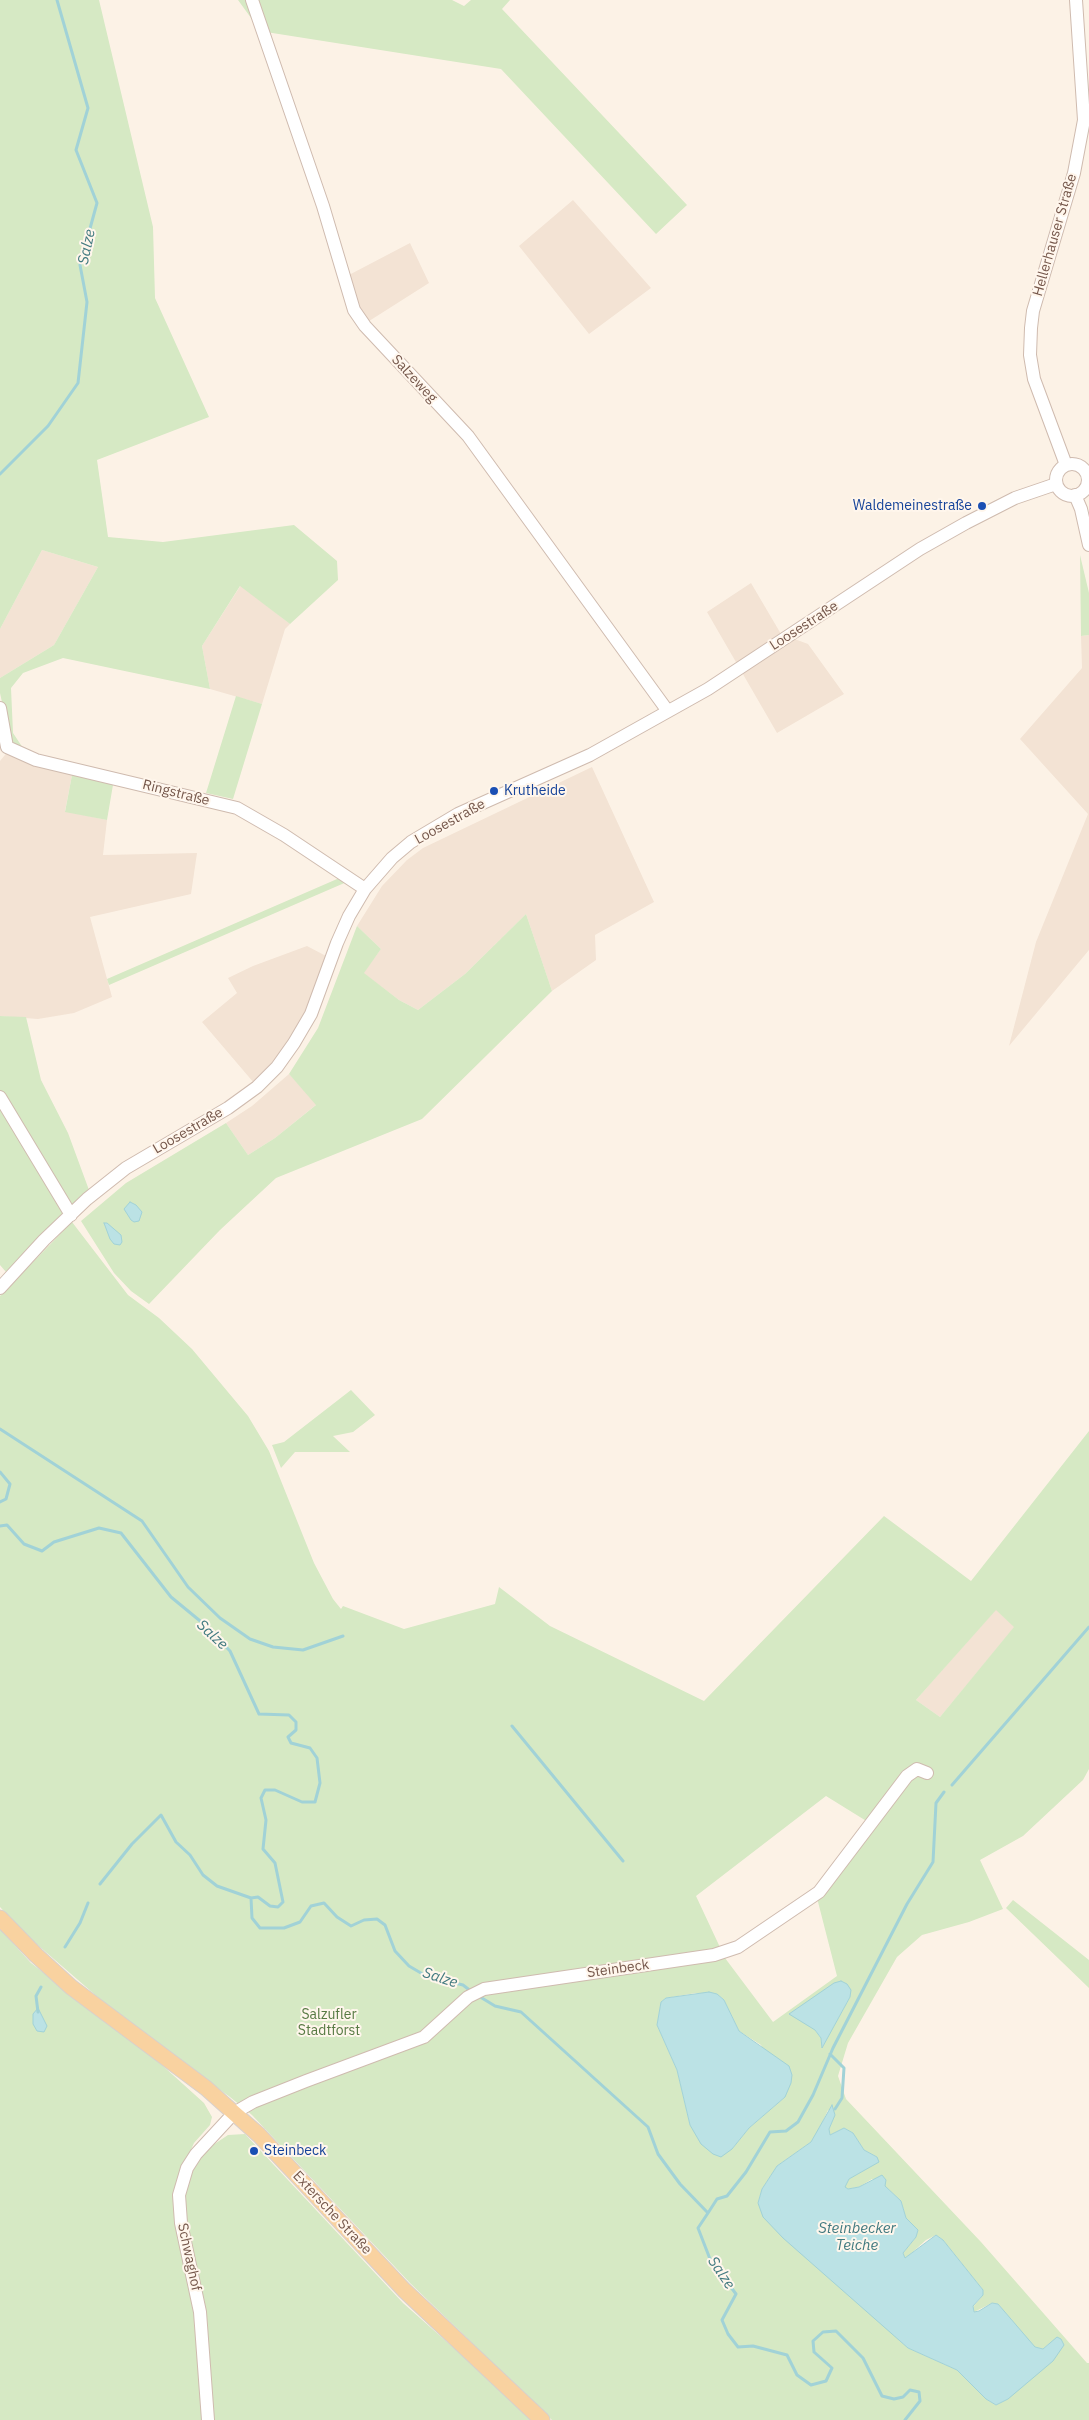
<!DOCTYPE html>
<html>
<head>
<meta charset="utf-8">
<style>
  body { margin:0 }
  canvas { display:block; background:#fcf2e6 }
</style>
</head>
<body>
<canvas width="1089" height="2420"></canvas>
<script>
const g = document.querySelector('canvas').getContext('2d');
g.lineJoin = 'round';
function fillPath(path, color) {
  g.fillStyle = color;
  g.fill(path, 'evenodd');
}
function toPath(rows) {
  const path = new Path2D();
  for (const r of rows) {
    if (r.length === 3) {
      path.moveTo(r[0] + r[2], r[1]);
      path.arc(r[0], r[1], r[2], 0, 2 * Math.PI);
      continue;
    }
    path.moveTo(r[0], r[1]);
    for (let i = 2; i < r.length; i += 2) path.lineTo(r[i], r[i + 1]);
  }
  return path;
}
function strokePath(path, color, width, dash) {
  g.strokeStyle = color;
  g.lineWidth = width;
  g.lineCap = dash ? 'butt' : 'round';
  g.setLineDash(dash || []);
  g.stroke(path);
}
function write(font, color, halo, rows, align = 'center') {
  g.font = font + ' "IBM Plex Sans",sans-serif';
  g.lineWidth = 4;
  g.setLineDash([]);
  g.textBaseline = 'middle';
  g.strokeStyle = halo;
  g.fillStyle = color;
  for (const [text, x, y, turn = 0] of rows) {
    g.save();
    g.translate(x, y);
    g.rotate((+turn || 0) * Math.PI / 180);
    g.textAlign = isNaN(turn) ? turn : align;
    if (halo) g.strokeText(text, 0, 0);
    g.fillText(text, 0, 0);
    g.restore();
  }
}
fillPath(toPath([
  [573,200,651,288,589,334,519,246],
  [410,243,429,283,366,323,347,276],
  [42,550,98,567,54,645,0,678,0,629],
  [751,583,781,634,808,644,844,694,777,733,707,612],
  [241,585,290,624,285,629,262,704,210,689,202,646],
  [1089,635,1089,950,1009,1046,1036,942,1088,814,1020,739,1082,668,1081,636],
  [9,750,73,770,65,811,107,820,103,855,197,853,191,894,90,917,112,997,74,1013,38,1019,0,1016,0,761],
  [592,767,654,902,595,935,596,960,552,991,526,914,465,974,418,1010,399,1000,363,973,381,949,357,926,382,886,407,860,423,848],
  [307,946,326,956,310,1002,291,1040,254,1083,202,1022,237,993,228,978,253,966],
  [289,1074,317,1104,275,1138,248,1155,226,1123,252,1106],
  [996,1609,1015,1627,940,1717,916,1700]
]), '#f3e3d4');
fillPath(toPath([
  [0,0,99,0,153,227,155,298,209,417,97,460,108,537,163,542,294,525,337,561,338,580,290,624,240,586,202,646,210,689,63,658,23,673,11,688,13,733,27,754,11,744,0,693,0,678,54,645,98,567,42,550,0,629],
  [238,0,452,0,464,6,471,0,510,0,502,9,687,205,656,234,501,69,266,32,259,29],
  [1080,555,1089,593,1089,635,1081,636],
  [236,696,262,704,233,799,206,793],
  [73,770,114,779,107,820,65,812],
  [344,876,349,881,109,985,107,979],
  [526,914,552,991,422,1119,276,1178,220,1230,149,1304,131,1291,114,1273,81,1221,126,1183,226,1123,248,1155,275,1138,316,1105,289,1074,318,1028,357,926,381,949,364,973,399,1000,418,1010,465,974],
  [0,1016,26,1017,41,1080,68,1133,89,1190,6,1272,0,1265],
  [72,1222,128,1295,159,1318,192,1349,248,1416,269,1451,314,1563,333,1599,341,1609,343,1606,404,1629,495,1604,499,1587,550,1626,704,1701,884,1516,971,1581,1089,1431,1089,1769,1083,1780,1023,1836,980,1860,1003,1909,969,1922,922,1935,897,1957,848,2043,838,2076,846,2099,981,2242,1087,2363,1089,2363,1089,2420,552,2420,410,2283,252,2115,230,2097,123,2019,25,1934,0,1907,0,1296],
  [996,1610,1014,1627,940,1717,916,1700],
  [826,1796,868,1822,817,1898,837,1976,773,2022,725,1958,696,1896],
  [696,1993,717,1994,724,2000,739,2031,761,2045,785,2097,749,2128,732,2149,690,2125,677,2070,657,2025,661,2002,666,1998],
  [850,1997,822,2047,821,2038,815,2030],
  [828,2110,835,2114,829,2129,830,2135,844,2128,853,2133,864,2150,877,2157,849,2179,844,2187,848,2189,859,2187,872,2179,885,2186,901,2201,906,2218,918,2230,916,2237,903,2253,905,2259,926,2240,936,2235,943,2240,983,2290,983,2295,973,2307,974,2312,992,2303,998,2304,1034,2347,1043,2349,1050,2343,1008,2399,996,2405,986,2399,957,2370,908,2348,758,2203,762,2189,777,2166,811,2142,818,2132],
  [351,1390,375,1415,353,1432,333,1436,350,1452,295,1452,281,1468,272,1445,284,1442],
  [1013,1900,1089,1960,1089,1988,1006,1908],
  [0,1929,31,1963,163,2066,204,2103,212,2117,210,2125,194,2143,189,2154,210,2147,228,2135,245,2134,403,2303,500,2389,531,2420,0,2420]
]), '#d6e9c4');
const water = toPath([
  [130,1202,136,1205,142,1212,139,1221,134,1222,131,1220,124,1209,130,1202],
  [104,1223,107,1223,121,1235,122,1242,120,1245,114,1244,110,1239,104,1223],
  [841,1981,847,1984,851,1990,850,1997,822,2048,821,2038,815,2030,789,2014,834,1983,841,1981],
  [709,1992,717,1994,724,2000,739,2031,789,2066,792,2075,791,2083,785,2097,749,2128,732,2149,721,2157,713,2154,701,2144,690,2125,677,2070,657,2025,661,2002,666,1998,709,1992],
  [38,2008,47,2026,44,2032,37,2031,33,2024,33,2014,38,2008],
  [832,2105,835,2115,829,2129,830,2135,844,2128,853,2133,864,2150,877,2157,879,2162,849,2179,845,2187,848,2189,859,2187,882,2175,886,2180,885,2186,901,2201,906,2218,918,2230,916,2237,903,2253,905,2258,936,2235,943,2240,983,2290,983,2295,973,2306,974,2312,979,2311,992,2303,998,2304,1035,2347,1043,2349,1057,2337,1061,2339,1064,2345,1053,2361,1008,2399,996,2405,986,2399,957,2370,908,2348,783,2238,763,2217,758,2203,762,2189,777,2166,811,2142,832,2105]
]);
fillPath(water, '#bbe2e5');
strokePath(water, '#a1d2d7', 1);
strokePath(toPath([
  [0,474,48,426,78,383,87,302,80,265,97,203,76,150,88,108,57,0],
  [0,1429,142,1521,188,1587,220,1618,250,1639,273,1647,303,1650,343,1636],
  [0,1472,10,1484,6,1499,0,1502],
  [0,1526,7,1525,24,1544,42,1551,54,1542,99,1528,121,1533,171,1597,205,1625,230,1651,259,1714,289,1715,296,1722,296,1730,288,1737,291,1743,310,1748,317,1758,320,1783,315,1802,302,1802,275,1790,265,1790,261,1798,266,1820,263,1849,275,1863,283,1902,278,1907,270,1906,258,1897,251,1898,252,1918,260,1928,284,1928,300,1922,311,1906,324,1903,337,1917,351,1926,364,1920,377,1919,385,1925,395,1951,409,1966,426,1976,463,1985,472,1992],
  [512,1726,623,1861],
  [952,1785,1089,1627],
  [100,1884,132,1844,161,1815,176,1842,190,1855,203,1875,217,1886,251,1898],
  [65,1947,80,1923,88,1903],
  [477,1995,495,2006,521,2012,648,2127,658,2154,680,2184,708,2213,698,2228,710,2259,736,2294,722,2320,728,2334,738,2347,753,2346,787,2355,797,2375,811,2385,826,2381,832,2368,814,2352,813,2341,823,2332,836,2331,863,2358,882,2396,894,2399,903,2397,910,2390,919,2392,920,2401,905,2420],
  [38,2012,36,1996,41,1987],
  [830,2054,844,2068,842,2098,835,2109],
  [708,2213,717,2199,727,2196,746,2172,770,2132,786,2131,798,2122,813,2095,833,2048,907,1904,933,1862,936,1803,944,1792]
]), '#a1d2d7', 3);
const minor = toPath([
  [252,0,323,206,354,310,365,326,468,436,667,710],
  [1072,480,16],
  [1066,465,1034,379,1030,355,1031,328,1033,311,1074,173,1084,120,1076,0],
  [1075,495,1081,509,1089,545],
  [0,708,7,747,36,760,237,808,284,835,365,889],
  [0,1097,71,1215],
  [0,1288,44,1240,87,1199,126,1168,228,1108,257,1087,277,1067,294,1043,311,1014,337,943,349,916,365,889,392,858,411,842,458,814,590,755,708,689,920,549,966,523,1015,498,1056,484],
  [208,2420,200,2312,181,2223,179,2195,187,2168,196,2154,234,2113,253,2102,306,2081,424,2037,468,1997,484,1989,714,1955,738,1947,819,1892,907,1776,917,1769,927,1773]
]);
const major = toPath([
  [0,1918,36,1955,71,1987,206,2088,234,2113,259,2135,404,2290,542,2420]
]);
strokePath(minor, '#cfbbaf', 14);
strokePath(major, '#d8d0cd', 17);
strokePath(minor, '#fff', 12);
strokePath(major, '#f9d2a0', 15);
for (const [x, y, r, color] of [
  [982,506,5,"#1a4fb4"],
  [494,791,5,"#1a4fb4"],
  [254,2151,5,"#1a4fb4"]
]) {
  const dot = new Path2D();
  dot.arc(x, y, r, 0, 2 * Math.PI);
  g.fillStyle = color;
  g.fill(dot);
  strokePath(dot, '#fff6ec', 2);
}
write('14px', '#75574b', '#fff6ec', [
  ["Hellerhauser Straße",1055,235,-74],
  ["Salzeweg",414,379,47],
  ["Loosestraße",804,626,-33],
  ["Ringstraße",176,793,14],
  ["Loosestraße",450,822,-29],
  ["Loosestraße",188,1131,-30],
  ["Steinbeck",618,1969,-8],
  ["Extersche Straße",332,2213,47],
  ["Schwaghof",189,2257,78]
]);
write('14px', '#164399', '#fff6ec', [
  ["Waldemeinestraße",972,506,"right"],
  ["Krutheide",504,791],
  ["Steinbeck",264,2151]
], 'left');
write('14px', '#577a43', '#fff6ec', [
  ["Salzufler",329,2015],
  ["Stadtforst",329,2031]
]);
write('italic 15px', '#427a80', '#fff6ec', [
  ["Salze",87,247,-78],
  ["Salze",212,1635,43],
  ["Salze",440,1978,18],
  ["Steinbecker",857,2229],
  ["Teiche",857,2246],
  ["Salze",721,2273,56]
]);
</script>
</body>
</html>
